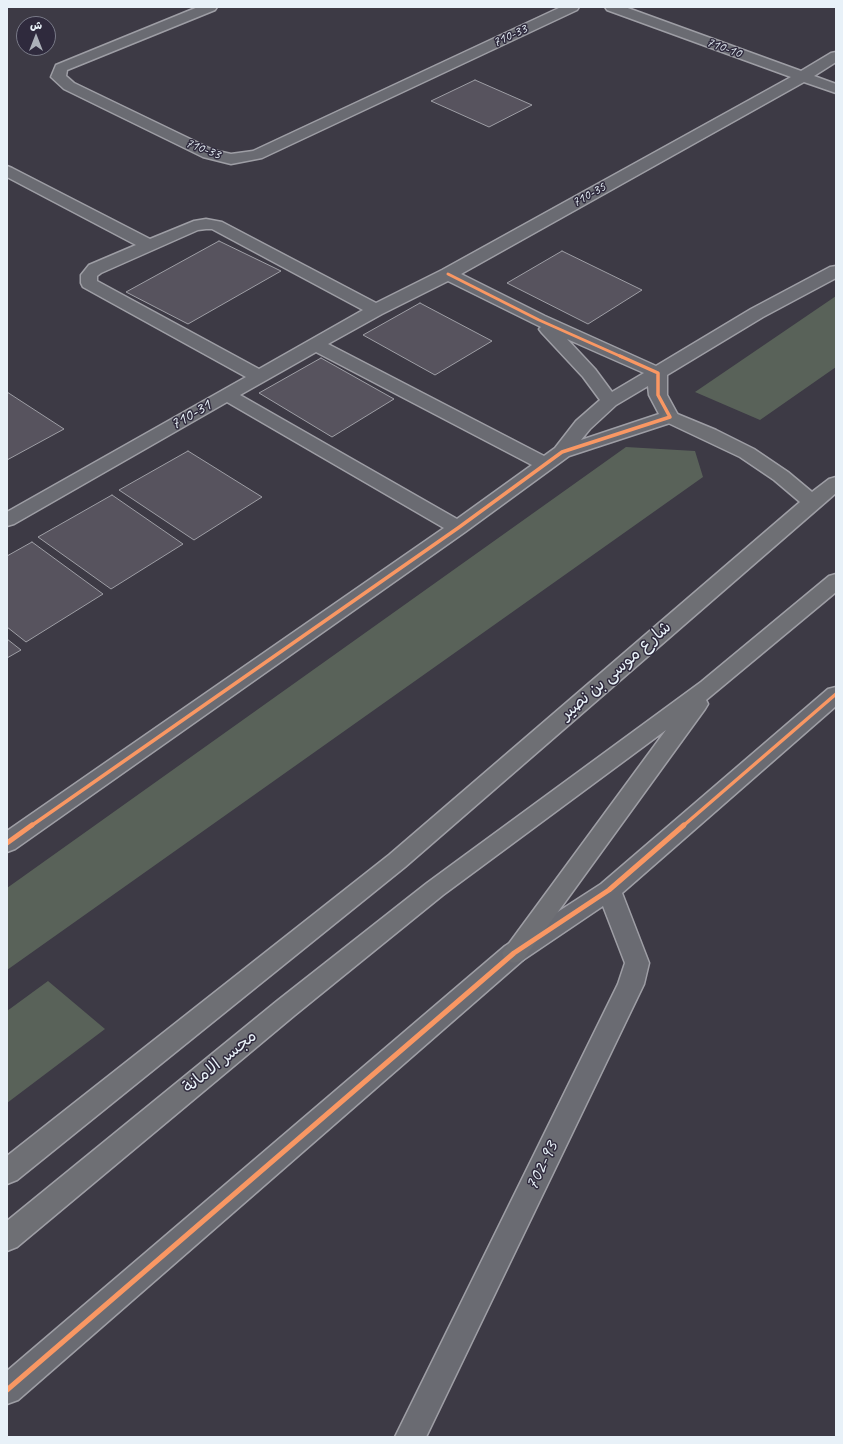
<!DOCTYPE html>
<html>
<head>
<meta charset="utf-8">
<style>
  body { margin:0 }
  #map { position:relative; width:843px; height:1444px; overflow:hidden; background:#3d3a45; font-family:Caveat,"Playpen Sans Arabic",sans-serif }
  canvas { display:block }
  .frame { position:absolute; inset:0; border:8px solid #e8f1f8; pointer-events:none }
  .north { position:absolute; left:16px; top:16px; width:40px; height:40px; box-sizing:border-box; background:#2f2a3d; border:1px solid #797a88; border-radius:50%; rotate:0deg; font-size:11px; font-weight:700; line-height:16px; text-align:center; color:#e8f1f8 }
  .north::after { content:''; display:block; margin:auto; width:14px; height:18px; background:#acb1b9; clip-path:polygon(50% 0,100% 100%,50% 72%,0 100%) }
</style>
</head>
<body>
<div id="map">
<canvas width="843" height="1444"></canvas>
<div class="frame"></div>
<div class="north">ش</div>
</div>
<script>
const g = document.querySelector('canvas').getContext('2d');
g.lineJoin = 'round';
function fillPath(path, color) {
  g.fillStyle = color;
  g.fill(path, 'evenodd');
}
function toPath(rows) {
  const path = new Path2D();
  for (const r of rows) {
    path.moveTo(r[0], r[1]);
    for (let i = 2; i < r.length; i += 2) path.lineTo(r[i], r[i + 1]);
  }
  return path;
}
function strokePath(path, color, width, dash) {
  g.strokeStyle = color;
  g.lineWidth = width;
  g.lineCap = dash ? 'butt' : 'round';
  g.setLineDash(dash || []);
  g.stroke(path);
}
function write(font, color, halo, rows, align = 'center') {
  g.font = font + ' Caveat,"Playpen Sans Arabic",sans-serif';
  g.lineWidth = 3;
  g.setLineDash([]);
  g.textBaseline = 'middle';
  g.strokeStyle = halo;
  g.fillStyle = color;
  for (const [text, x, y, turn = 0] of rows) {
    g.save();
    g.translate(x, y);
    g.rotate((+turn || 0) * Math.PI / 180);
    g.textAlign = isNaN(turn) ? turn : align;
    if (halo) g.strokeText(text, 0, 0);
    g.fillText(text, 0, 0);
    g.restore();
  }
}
fillPath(toPath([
  [836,296,836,367,760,420,695,392],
  [626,447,695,451,703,477,7,970,7,888],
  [48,981,105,1029,7,1103,7,1011]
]), '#596259');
const building = toPath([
  [475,80,532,105,489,127,431,101,475,80],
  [219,241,281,271,188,324,126,292,219,241],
  [562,251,642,290,588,324,507,283,562,251],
  [420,303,492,341,435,375,363,335,420,303],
  [321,358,394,399,332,437,259,393,321,358],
  [7,392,64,429,7,460,7,392],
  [188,451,262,497,194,540,119,490,188,451],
  [112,495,183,544,111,589,38,537,112,495],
  [32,542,103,594,26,642,7,627,7,556,32,542],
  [7,639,21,650,7,658,7,639]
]);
fillPath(building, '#57535e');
strokePath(building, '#9e9ea5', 1);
const minor = toPath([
  [198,7,217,7,215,10,67,70,66,76,74,83,213,150,231,154,253,151,561,7,579,7,577,10,262,158,231,164,203,157,64,89,51,77,56,65,198,7],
  [605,7,625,7,801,71,831,53,836,52,836,62,814,76,836,84,836,93,804,82,461,274,545,316,656,366,751,309,830,267,836,266,836,278,763,317,667,375,667,395,679,417,676,421,569,456,465,532,15,849,7,852,7,831,444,528,227,402,14,524,7,526,7,512,246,377,83,287,81,283,81,275,89,265,136,245,7,177,7,166,12,168,150,239,194,221,206,219,222,222,376,303,442,270,791,77,607,10,605,7],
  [206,229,212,229,363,310,259,369,97,281,97,276,101,273,198,230,206,229],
  [448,281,541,327,539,329,542,333,583,377,600,400,576,421,555,448,544,456,328,344,382,314,448,281],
  [567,339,644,373,612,392,595,369,567,339],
  [316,352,532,465,457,519,240,395,316,352],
  [648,386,649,395,659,414,581,440,590,429,616,405,648,386],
  [836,687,836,706,622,893,649,963,644,984,426,1437,395,1437,618,984,625,963,603,906,523,960,18,1400,7,1404,7,1371,505,946,601,884,828,689,836,687]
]);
const major = toPath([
  [670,411,716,430,754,449,788,472,812,492,829,479,836,477,836,493,405,867,17,1180,7,1184,7,1156,389,855,800,502,774,480,740,457,664,421,661,417,664,413,670,411],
  [836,574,836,592,706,700,708,704,705,709,523,960,514,963,505,960,502,953,666,730,443,895,295,1015,17,1247,7,1251,7,1221,277,1001,427,883,701,682,829,576,836,574]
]);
strokePath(minor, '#9e9ea5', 3);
strokePath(major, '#9e9ea5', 3);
fillPath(minor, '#6a6b72');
fillPath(major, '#6e6f74');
strokePath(toPath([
  [448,274,539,320,622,357]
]), '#f99763', 3);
strokePath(toPath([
  [31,826,458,528,562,452,670,417,658,395,658,373,620,356],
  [683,826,836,694]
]), '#f99763', 3.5);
strokePath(toPath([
  [7,843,32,825],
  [7,1390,514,953,609,890,684,825]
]), '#f99763', 5);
write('14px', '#e8f1f8', '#2f2a3d', [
  ["710-33",510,36,-25],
  ["710-10",724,48,20],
  ["710-33",203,149,21],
  ["710-35",589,195,-29]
]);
write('17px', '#e8f1f8', '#2f2a3d', [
  ["710-31",191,415,-30],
  ["شارع موسى بن نصير",616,671,-41],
  ["مجسر الامانة",220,1062,-39]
]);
write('20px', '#e8f1f8', '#2f2a3d', [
  ["702-93",542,1166,-64]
]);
</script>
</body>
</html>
